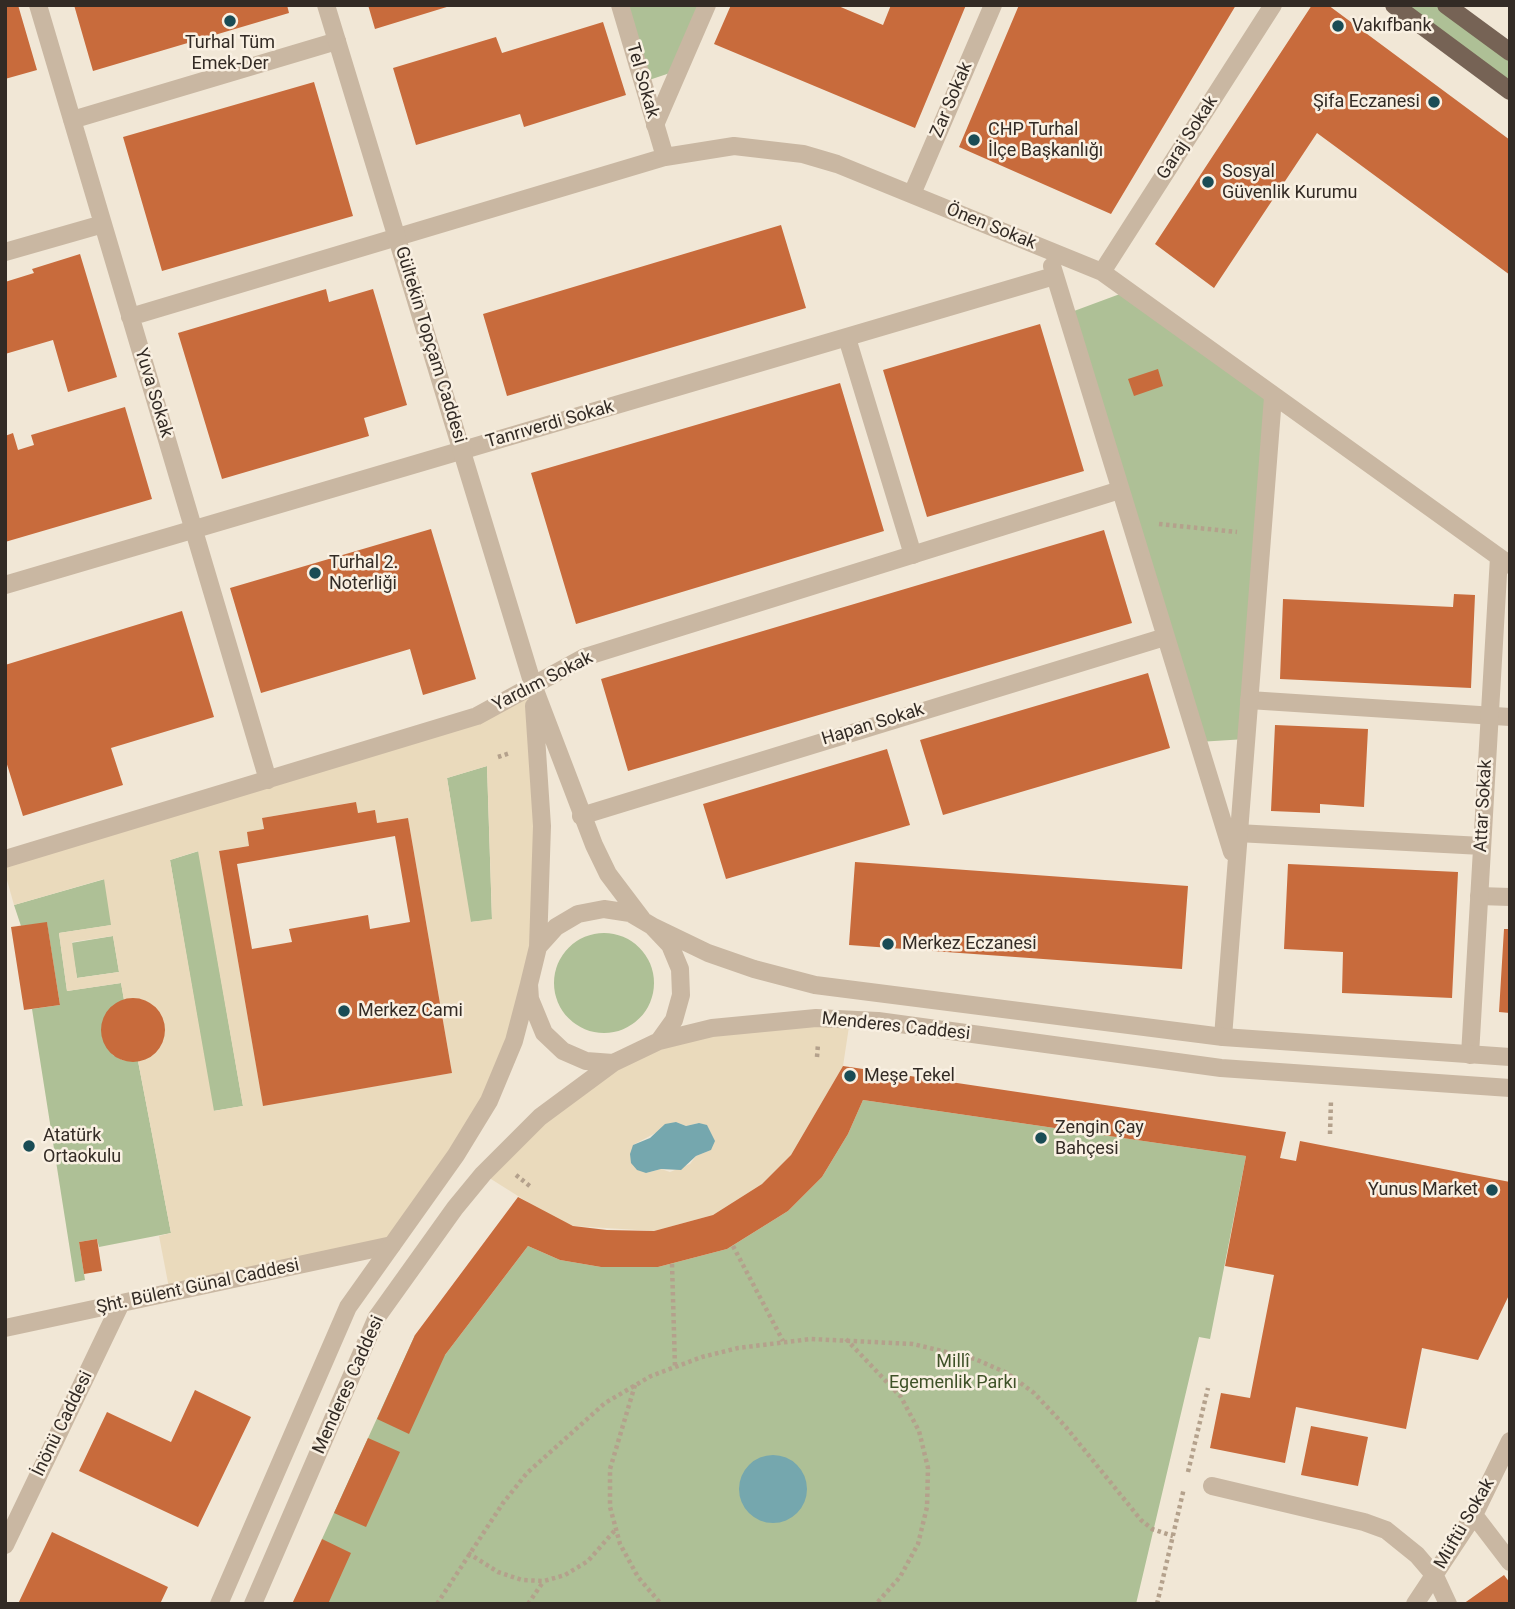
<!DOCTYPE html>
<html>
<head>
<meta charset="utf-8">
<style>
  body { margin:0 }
  #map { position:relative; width:1515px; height:1609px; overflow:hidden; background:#f1e7d6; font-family:Roboto,sans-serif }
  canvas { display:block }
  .frame { position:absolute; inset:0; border:7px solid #332b25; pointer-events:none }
</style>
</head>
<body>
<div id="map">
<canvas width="1515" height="1609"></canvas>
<div class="frame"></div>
</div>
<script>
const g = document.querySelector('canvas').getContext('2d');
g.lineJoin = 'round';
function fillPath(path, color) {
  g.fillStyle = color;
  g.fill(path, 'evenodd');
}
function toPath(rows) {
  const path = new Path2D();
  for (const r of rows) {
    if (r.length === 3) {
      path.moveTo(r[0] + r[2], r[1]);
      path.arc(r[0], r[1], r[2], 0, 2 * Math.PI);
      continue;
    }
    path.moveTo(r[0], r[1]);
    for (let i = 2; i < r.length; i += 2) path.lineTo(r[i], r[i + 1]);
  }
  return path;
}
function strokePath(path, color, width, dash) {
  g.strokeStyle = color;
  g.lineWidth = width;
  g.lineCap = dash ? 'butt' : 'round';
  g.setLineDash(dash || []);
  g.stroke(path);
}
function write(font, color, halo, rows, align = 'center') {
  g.font = font + ' Roboto,sans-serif';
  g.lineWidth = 5;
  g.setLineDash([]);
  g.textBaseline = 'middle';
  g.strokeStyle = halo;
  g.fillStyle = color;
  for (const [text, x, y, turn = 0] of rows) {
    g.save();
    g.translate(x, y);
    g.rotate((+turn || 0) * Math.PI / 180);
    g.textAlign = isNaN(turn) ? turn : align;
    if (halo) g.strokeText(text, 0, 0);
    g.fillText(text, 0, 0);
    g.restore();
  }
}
fillPath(toPath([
  [620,5,707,5,679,70,643,82],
  [1394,5,1446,5,1510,52,1510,91],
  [1128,291,1273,397,1246,739,1198,742,1066,314],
  [487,766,492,920,470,922,447,778],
  [199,851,243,1106,213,1111,170,860],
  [105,879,112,925,59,933,67,991,121,983,124,1000,105,1016,102,1037,113,1055,122,1060,138,1061,171,1233,99,1247,97,1239,79,1242,85,1280,75,1282,32,1009,60,1005,47,923,21,926,14,905],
  [604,983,50],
  [113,936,119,972,77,978,71,943],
  [863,1100,1246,1156,1210,1339,1199,1337,1136,1604,328,1604,322,1539,415,1335,445,1355,528,1246,560,1260,601,1267,658,1267,727,1249,788,1211,822,1177,848,1134]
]), '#aec096');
fillPath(toPath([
  [533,685,538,947,500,1079,392,1245,170,1293,159,1236,171,1233,138,1061,160,1047,165,1031,163,1021,151,1004,141,999,124,1000,121,983,67,991,59,933,111,925,104,879,14,905,5,873,5,859,477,716],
  [487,766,492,919,471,922,447,778],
  [355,802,360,826,408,818,452,1073,263,1105,219,851,266,843,262,818],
  [198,851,243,1106,214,1111,170,860],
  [113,936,119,972,77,978,72,942],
  [850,1020,843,1066,791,1155,762,1184,713,1215,654,1231,573,1226,545,1213,483,1174,523,1132,659,1041],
  [676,1122,686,1126,699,1123,711,1150,696,1156,690,1164,670,1172,661,1169,646,1173,633,1145]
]), '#eadabc');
fillPath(toPath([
  [676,1122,686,1126,699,1123,707,1125,715,1141,711,1150,696,1156,681,1170,661,1169,646,1173,637,1170,631,1163,630,1154,633,1145,650,1138,665,1124],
  [773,1489,34]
]), '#75a7ae');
fillPath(toPath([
  [5,5,18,5,37,70,5,79],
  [74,5,287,5,289,13,93,71],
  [368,5,450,5,450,6,375,29],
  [731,5,836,5,883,25,891,5,966,5,915,128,714,44],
  [1019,5,1236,5,1111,214,959,147],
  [1312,5,1328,5,1510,140,1510,275,1317,133,1214,288,1155,244],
  [603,22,626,95,524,127,520,114,416,145,393,68,496,37,502,53],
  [314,82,353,216,162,271,123,137],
  [781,225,806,308,507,396,483,314],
  [80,254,117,377,68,392,53,340,5,354,5,282,34,273,32,269],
  [326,289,329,302,373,289,407,405,364,418,369,436,222,479,178,333],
  [1040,324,1084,471,927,517,883,370],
  [1158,369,1163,386,1134,396,1128,379],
  [840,383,884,531,576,624,531,473],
  [125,407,152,499,5,542,5,436,13,433,18,450,34,445,31,435],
  [431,529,476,679,423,695,410,649,261,693,230,588],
  [1104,530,1132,623,628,771,601,679],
  [1454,594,1475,595,1471,688,1280,679,1283,599,1453,607],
  [182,611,214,717,111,748,123,785,23,816,5,758,5,665],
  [1148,673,1170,748,943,815,920,740],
  [1275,725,1368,729,1364,807,1320,804,1320,813,1271,811],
  [887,749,910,825,726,879,703,804],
  [356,802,358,813,375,810,377,823,408,818,452,1073,263,1106,219,851,249,846,247,832,264,829,262,818],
  [395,836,410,922,370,929,368,915,289,929,292,942,252,949,237,864],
  [855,862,1188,886,1182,969,849,945],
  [1288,864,1458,872,1452,998,1342,993,1343,952,1284,949],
  [47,922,60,1005,24,1010,11,927],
  [1504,929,1510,929,1510,1013,1499,1012],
  [133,1030,32],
  [843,1066,1286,1132,1280,1158,1296,1161,1300,1141,1510,1182,1510,1293,1478,1360,1422,1348,1406,1429,1296,1407,1285,1463,1210,1448,1221,1393,1250,1398,1274,1275,1225,1266,1246,1156,863,1100,848,1134,822,1177,788,1211,727,1249,658,1267,601,1267,560,1260,528,1246,445,1355,409,1434,377,1419,415,1335,518,1197,573,1226,607,1230,654,1231,713,1215,762,1184,791,1155],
  [97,1239,102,1271,84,1274,79,1242],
  [195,1390,251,1417,198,1527,79,1471,107,1412,171,1442],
  [1311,1426,1368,1437,1358,1486,1301,1475],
  [368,1438,400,1452,366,1527,334,1513],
  [52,1532,168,1587,160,1604,18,1604],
  [322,1539,351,1553,328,1604,292,1604],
  [1504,1575,1510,1583,1510,1604,1463,1604]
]), '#c86b3c');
strokePath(toPath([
  [1159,524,1237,532],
  [498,757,510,753],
  [817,1057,818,1044],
  [1330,1134,1331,1100],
  [516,1175,531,1187],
  [733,1246,783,1341],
  [672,1264,675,1367],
  [846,1339,901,1397,919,1431,928,1468,927,1507,918,1544,900,1577,876,1604],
  [635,1385,610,1469,610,1507,620,1544,638,1577,661,1604],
  [1188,1472,1208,1388],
  [468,1553,498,1572,522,1580,544,1581,565,1575,588,1561,616,1529],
  [437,1604,503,1503,527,1473,605,1403,651,1376,702,1357,738,1348,811,1339,913,1344,975,1359,1007,1373,1034,1393,1065,1426,1141,1520,1152,1529,1173,1536],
  [528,1604,543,1582],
  [1157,1604,1184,1488]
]), '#b4a18c', 4.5, [3.5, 3.5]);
strokePath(toPath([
  [655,125,707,5],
  [847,338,913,555],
  [1249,700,1510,717],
  [1237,833,1482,846],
  [1479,896,1510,897],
  [1212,1486,1364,1522,1386,1530,1417,1555,1435,1576]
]), '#c9b7a2', 18);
strokePath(toPath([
  [38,5,268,780],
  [620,5,665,157],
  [72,120,337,41],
  [912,194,993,5],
  [5,252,103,224],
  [1052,266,1232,852],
  [1102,272,1273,5],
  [130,317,665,157,734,146,803,154,837,164,1102,272,1510,565],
  [5,585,1054,276],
  [581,816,1165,637],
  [5,859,477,716,585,657,1120,490],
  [1223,1037,1273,397],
  [1470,1055,1499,557],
  [5,1328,392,1245],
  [1474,1515,1510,1562],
  [5,1545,121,1303],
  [1435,1576,1448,1604],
  [1415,1604,1474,1515,1510,1441]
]), '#c9b7a2', 18);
strokePath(toPath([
  [326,5,533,685,594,845,608,874,642,919],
  [534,706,542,826,538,947],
  [652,926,708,953,754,969,815,985,1223,1037,1510,1057],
  [613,1063,586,1061,563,1051,544,1033,530,999,529,984,538,947,556,927,578,914,604,909,630,913,652,926,670,945,680,969,681,995,674,1020,659,1041],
  [219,1604,348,1307,456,1155,489,1101,514,1041,529,984],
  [253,1604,377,1317,455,1208,483,1174,540,1117,613,1063,659,1041,712,1028,816,1018,878,1021,1221,1068,1510,1088]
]), '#c9b7a2', 18);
strokePath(toPath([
  [1394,5,1510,91],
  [1446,5,1510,52]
]), '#766355', 18);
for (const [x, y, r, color] of [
  [230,21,7,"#1a4c55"],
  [1338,26,7,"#1a4c55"],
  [1434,102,7,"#1a4c55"],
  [974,140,7,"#1a4c55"],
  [1208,182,7,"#1a4c55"],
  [315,573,7,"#1a4c55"],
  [888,944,7,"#1a4c55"],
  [344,1011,7,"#1a4c55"],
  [850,1076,7,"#1a4c55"],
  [1041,1138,7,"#1a4c55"],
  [29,1146,7,"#1a4c55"],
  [1492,1190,7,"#1a4c55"]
]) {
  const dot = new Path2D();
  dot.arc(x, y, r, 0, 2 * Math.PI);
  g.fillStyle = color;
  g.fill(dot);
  strokePath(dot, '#f9f0e2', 2.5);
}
write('18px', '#332b25', '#f9f0e2', [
  ["Vakıfbank",1352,26],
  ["Turhal Tüm",230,43,"center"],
  ["Emek-Der",230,64,"center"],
  ["Şifa Eczanesi",1420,102,"right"],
  ["CHP Turhal",988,130],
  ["İlçe Başkanlığı",988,151],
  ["Sosyal",1222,172],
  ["Güvenlik Kurumu",1222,193],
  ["Turhal 2.",329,563],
  ["Noterliği",329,584],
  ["Merkez Eczanesi",902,944],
  ["Merkez Cami",358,1011],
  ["Meşe Tekel",864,1076],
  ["Zengin Çay",1055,1128],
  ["Bahçesi",1055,1149],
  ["Atatürk",43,1136],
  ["Ortaokulu",43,1157],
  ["Yunus Market",1478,1190,"right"]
], 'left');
write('18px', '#332b25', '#f9f0e2', [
  ["Tel Sokak",642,81,74],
  ["Zar Sokak",952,100,-67],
  ["Garaj Sokak",1188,138,-57],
  ["Önen Sokak",991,227,22],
  ["Gültekin Topçam Caddesi",430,345,73],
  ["Yuva Sokak",153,393,73],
  ["Tanrıverdi Sokak",550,425,-16],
  ["Yardım Sokak",543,682,-27],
  ["Hapan Sokak",873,725,-17],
  ["Attar Sokak",1484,806,-87],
  ["Menderes Caddesi",896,1027,6],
  ["Şht. Bülent Günal Caddesi",198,1287,-12],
  ["Menderes Caddesi",349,1385,-66],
  ["İnönü Caddesi",63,1424,-64],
  ["Müftü Sokak",1465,1524,-60]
]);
write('18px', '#3f5228', '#f9f0e2', [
  ["Millî",953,1362],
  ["Egemenlik Parkı",953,1383]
]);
</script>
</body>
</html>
